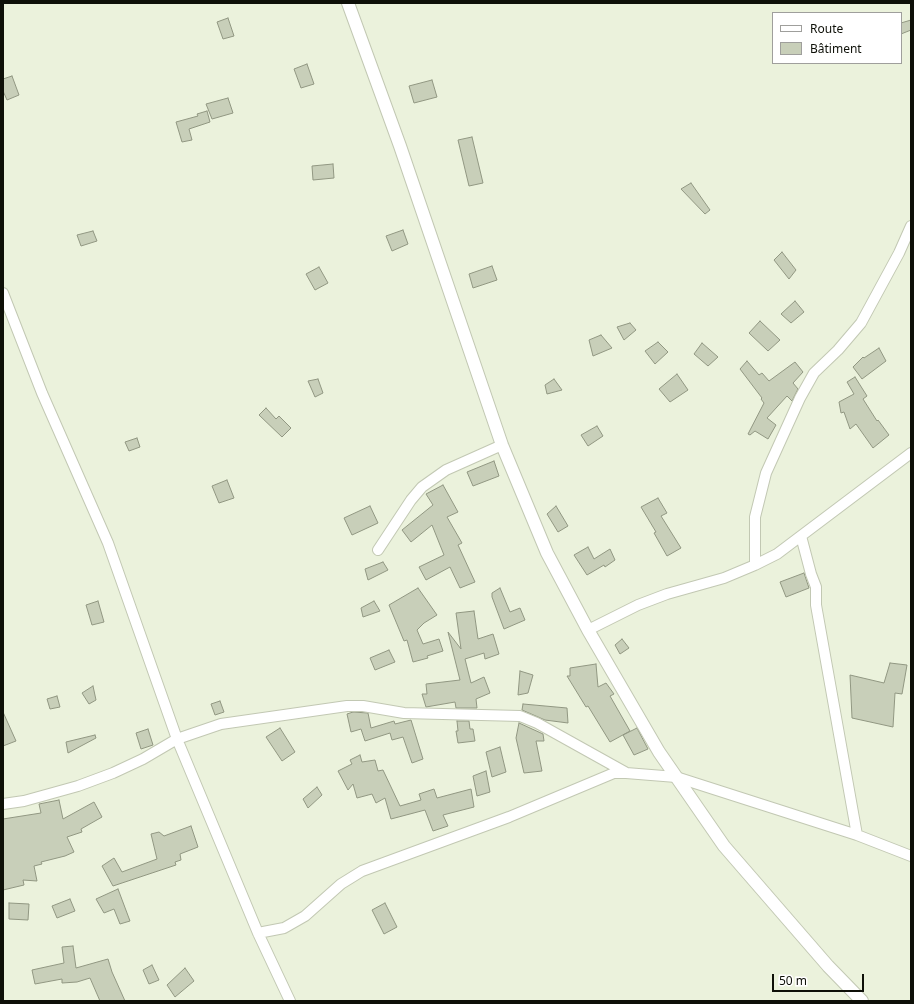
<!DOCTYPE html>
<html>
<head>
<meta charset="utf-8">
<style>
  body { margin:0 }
  #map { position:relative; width:914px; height:1004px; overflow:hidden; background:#ebf2dc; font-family:"Noto Sans",sans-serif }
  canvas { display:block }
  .frame { position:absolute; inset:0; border:4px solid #0e1008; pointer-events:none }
  .legend { position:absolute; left:772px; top:12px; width:130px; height:52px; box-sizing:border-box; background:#fff; border:1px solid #9f9f9c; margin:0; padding:5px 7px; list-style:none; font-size:12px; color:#0e1008 }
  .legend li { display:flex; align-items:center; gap:8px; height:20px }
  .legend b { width:20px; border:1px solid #9f9f9c }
  .scale { position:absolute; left:772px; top:974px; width:92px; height:18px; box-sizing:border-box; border:2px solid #0e1008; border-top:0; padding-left:5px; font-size:12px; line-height:14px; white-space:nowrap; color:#0e1008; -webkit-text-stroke:3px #fff; paint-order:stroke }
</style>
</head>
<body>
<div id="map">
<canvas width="914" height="1004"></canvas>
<div class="frame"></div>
<ul class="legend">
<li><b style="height:5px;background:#fff"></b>Route</li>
<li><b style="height:11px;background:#c8cfb9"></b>Bâtiment</li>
</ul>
<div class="scale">50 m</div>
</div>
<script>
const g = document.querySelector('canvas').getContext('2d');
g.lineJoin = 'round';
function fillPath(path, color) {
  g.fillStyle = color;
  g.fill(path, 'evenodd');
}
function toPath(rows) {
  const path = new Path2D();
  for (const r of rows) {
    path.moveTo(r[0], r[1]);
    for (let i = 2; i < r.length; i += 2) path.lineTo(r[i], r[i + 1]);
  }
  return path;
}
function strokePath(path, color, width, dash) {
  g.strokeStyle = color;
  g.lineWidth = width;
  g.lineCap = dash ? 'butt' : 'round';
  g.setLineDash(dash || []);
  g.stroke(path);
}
const building = toPath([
  [228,18,234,36,223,39,217,22,228,18],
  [911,20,911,30,901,34,901,23,911,20],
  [307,64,314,84,301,88,294,69,307,64],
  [12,76,19,95,7,100,3,91,3,79,12,76],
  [432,80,437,97,414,103,409,86,432,80],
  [228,98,233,113,212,119,206,104,228,98],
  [207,111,210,122,189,129,192,140,182,142,176,122,198,116,197,114,207,111],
  [472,137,483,183,469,186,458,140,472,137],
  [333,164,334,178,313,180,312,166,333,164],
  [691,183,710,210,705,214,681,189,691,183],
  [403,230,408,244,392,251,386,236,403,230],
  [93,231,97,241,81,246,77,235,93,231],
  [782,252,796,270,789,279,774,260,782,252],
  [492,266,497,280,473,288,469,274,492,266],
  [319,267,328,283,315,290,306,274,319,267],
  [795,301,804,312,791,323,781,314,795,301],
  [760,321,780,340,768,351,749,333,760,321],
  [630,323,636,330,624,340,617,327,630,323],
  [601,335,612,348,593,356,589,340,601,335],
  [658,342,668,352,655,364,645,351,658,342],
  [702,343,718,357,708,366,694,354,702,343],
  [879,348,886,361,862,379,853,367,863,357,864,358,879,348],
  [747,361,759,375,762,373,769,381,795,362,803,372,793,383,798,389,792,401,787,396,767,418,776,425,768,439,755,431,750,435,748,434,764,403,761,399,762,398,740,369,747,361],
  [677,374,688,390,670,402,659,389,677,374],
  [855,377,867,396,863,399,877,421,878,420,889,435,873,448,856,424,850,429,844,412,841,413,839,402,854,394,847,382,855,377],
  [318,379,323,393,315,397,308,381,318,379],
  [554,379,562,390,547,394,545,385,554,379],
  [266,408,276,419,279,416,291,428,282,437,259,415,266,408],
  [597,426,603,436,588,446,581,435,597,426],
  [137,438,140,447,129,451,125,442,137,438],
  [494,461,499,476,473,486,467,472,494,461],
  [227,480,234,498,219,503,212,486,227,480],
  [443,485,458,512,447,517,462,543,458,545,475,582,460,588,450,567,426,580,419,567,444,555,432,525,411,542,402,530,433,505,426,494,443,485],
  [658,498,667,513,661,516,681,548,667,556,654,533,656,532,641,507,658,498],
  [370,506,378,523,352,535,344,518,370,506],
  [556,506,568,526,558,532,547,514,556,506],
  [588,547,594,559,610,549,615,560,605,567,604,565,587,575,574,555,588,547],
  [383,562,388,570,368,580,365,569,383,562],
  [804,573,809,588,786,597,780,582,804,573],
  [418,588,437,615,424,623,417,630,423,644,439,639,443,651,427,656,428,658,413,662,407,640,404,641,389,605,418,588],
  [500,588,510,612,520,608,525,620,504,629,492,597,492,593,500,588],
  [98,601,104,622,92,625,86,605,98,601],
  [374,601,380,611,363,617,361,608,374,601],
  [474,611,478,639,493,634,499,654,485,659,484,653,465,659,471,683,484,677,490,693,476,699,477,708,456,708,455,702,426,707,422,694,427,694,426,684,460,680,448,632,461,649,456,613,474,611],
  [622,639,629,648,620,654,615,645,622,639],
  [389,650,395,662,375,670,370,658,389,650],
  [890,663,907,665,902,694,895,693,893,727,852,718,850,675,884,683,890,663],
  [596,664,598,687,606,683,614,694,610,696,630,731,610,742,588,706,586,707,567,676,570,676,570,668,596,664],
  [520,671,533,675,528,693,518,695,520,671],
  [93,686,96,700,89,704,82,693,93,686],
  [57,696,60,707,50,709,47,699,57,696],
  [220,701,224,712,215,715,211,704,220,701],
  [523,704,567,708,568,723,545,720,522,710,523,704],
  [3,712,16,741,3,746,3,712],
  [353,712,368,713,371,728,394,721,395,724,411,720,423,759,412,763,403,737,392,740,390,733,365,741,361,729,351,732,347,714,353,712],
  [457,721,469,721,470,729,473,729,475,741,458,743,456,731,458,731,457,721],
  [519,723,543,734,544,741,536,741,542,771,524,773,516,738,519,723],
  [280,728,295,752,282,761,266,737,280,728],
  [637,728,648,749,634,755,623,735,637,728],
  [148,729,153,745,141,749,136,733,148,729],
  [95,735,96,738,68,753,66,742,95,735],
  [500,747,506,772,492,777,486,752,500,747],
  [360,755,362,762,375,760,378,771,383,770,400,806,421,800,419,794,434,789,437,798,471,789,474,807,443,815,448,826,433,831,425,810,391,819,385,798,376,803,372,794,357,798,353,784,348,790,338,771,352,764,350,760,360,755],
  [486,771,490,792,477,796,473,776,486,771],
  [317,787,322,795,308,808,303,799,317,787],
  [59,800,63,819,94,802,102,817,81,829,82,832,67,837,74,852,65,856,41,862,42,864,34,866,37,881,23,880,24,885,3,890,3,819,41,813,39,804,59,800],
  [191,826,198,847,180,854,181,860,175,862,176,865,113,886,102,866,114,858,122,872,157,859,151,834,159,832,164,836,191,826],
  [118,889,130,921,120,924,114,909,104,913,96,899,118,889],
  [70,899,75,911,57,918,52,906,70,899],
  [9,903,29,904,28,920,9,919,9,903],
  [385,903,397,927,384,934,372,910,385,903],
  [73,946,76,968,108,959,112,972,125,1001,100,1001,90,978,77,982,62,983,62,979,35,984,32,970,64,963,62,947,73,946],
  [152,965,159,980,149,984,143,970,152,965],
  [185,968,194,981,175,997,167,985,185,968]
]);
fillPath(building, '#c8cfb9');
strokePath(building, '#919782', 1);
const minor = toPath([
  [3,293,42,393,108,543,177,739,258,933,290,1001],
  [801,536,811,574,816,587,816,605,857,835],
  [378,550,411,500,422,487,446,470,502,445],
  [755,565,755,517,766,473,800,398,814,373,838,350,861,323,899,253,911,226],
  [588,630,638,605,667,594,724,578,755,565,777,554,911,453],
  [3,804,24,801,78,786,113,773,143,759,177,739,221,724,347,706,363,706,404,713,520,716,537,723,625,772],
  [258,933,284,928,305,916,341,884,362,871,509,817,614,773,626,773,676,777,857,835,911,856]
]);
const tertiary = toPath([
  [348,3,400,146,502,445,547,553,588,630,659,752,724,846,828,966,862,1001]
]);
strokePath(minor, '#c2c8b3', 12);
strokePath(tertiary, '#c2c8b3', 14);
strokePath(minor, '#fff', 10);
strokePath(tertiary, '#fff', 12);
</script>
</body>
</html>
